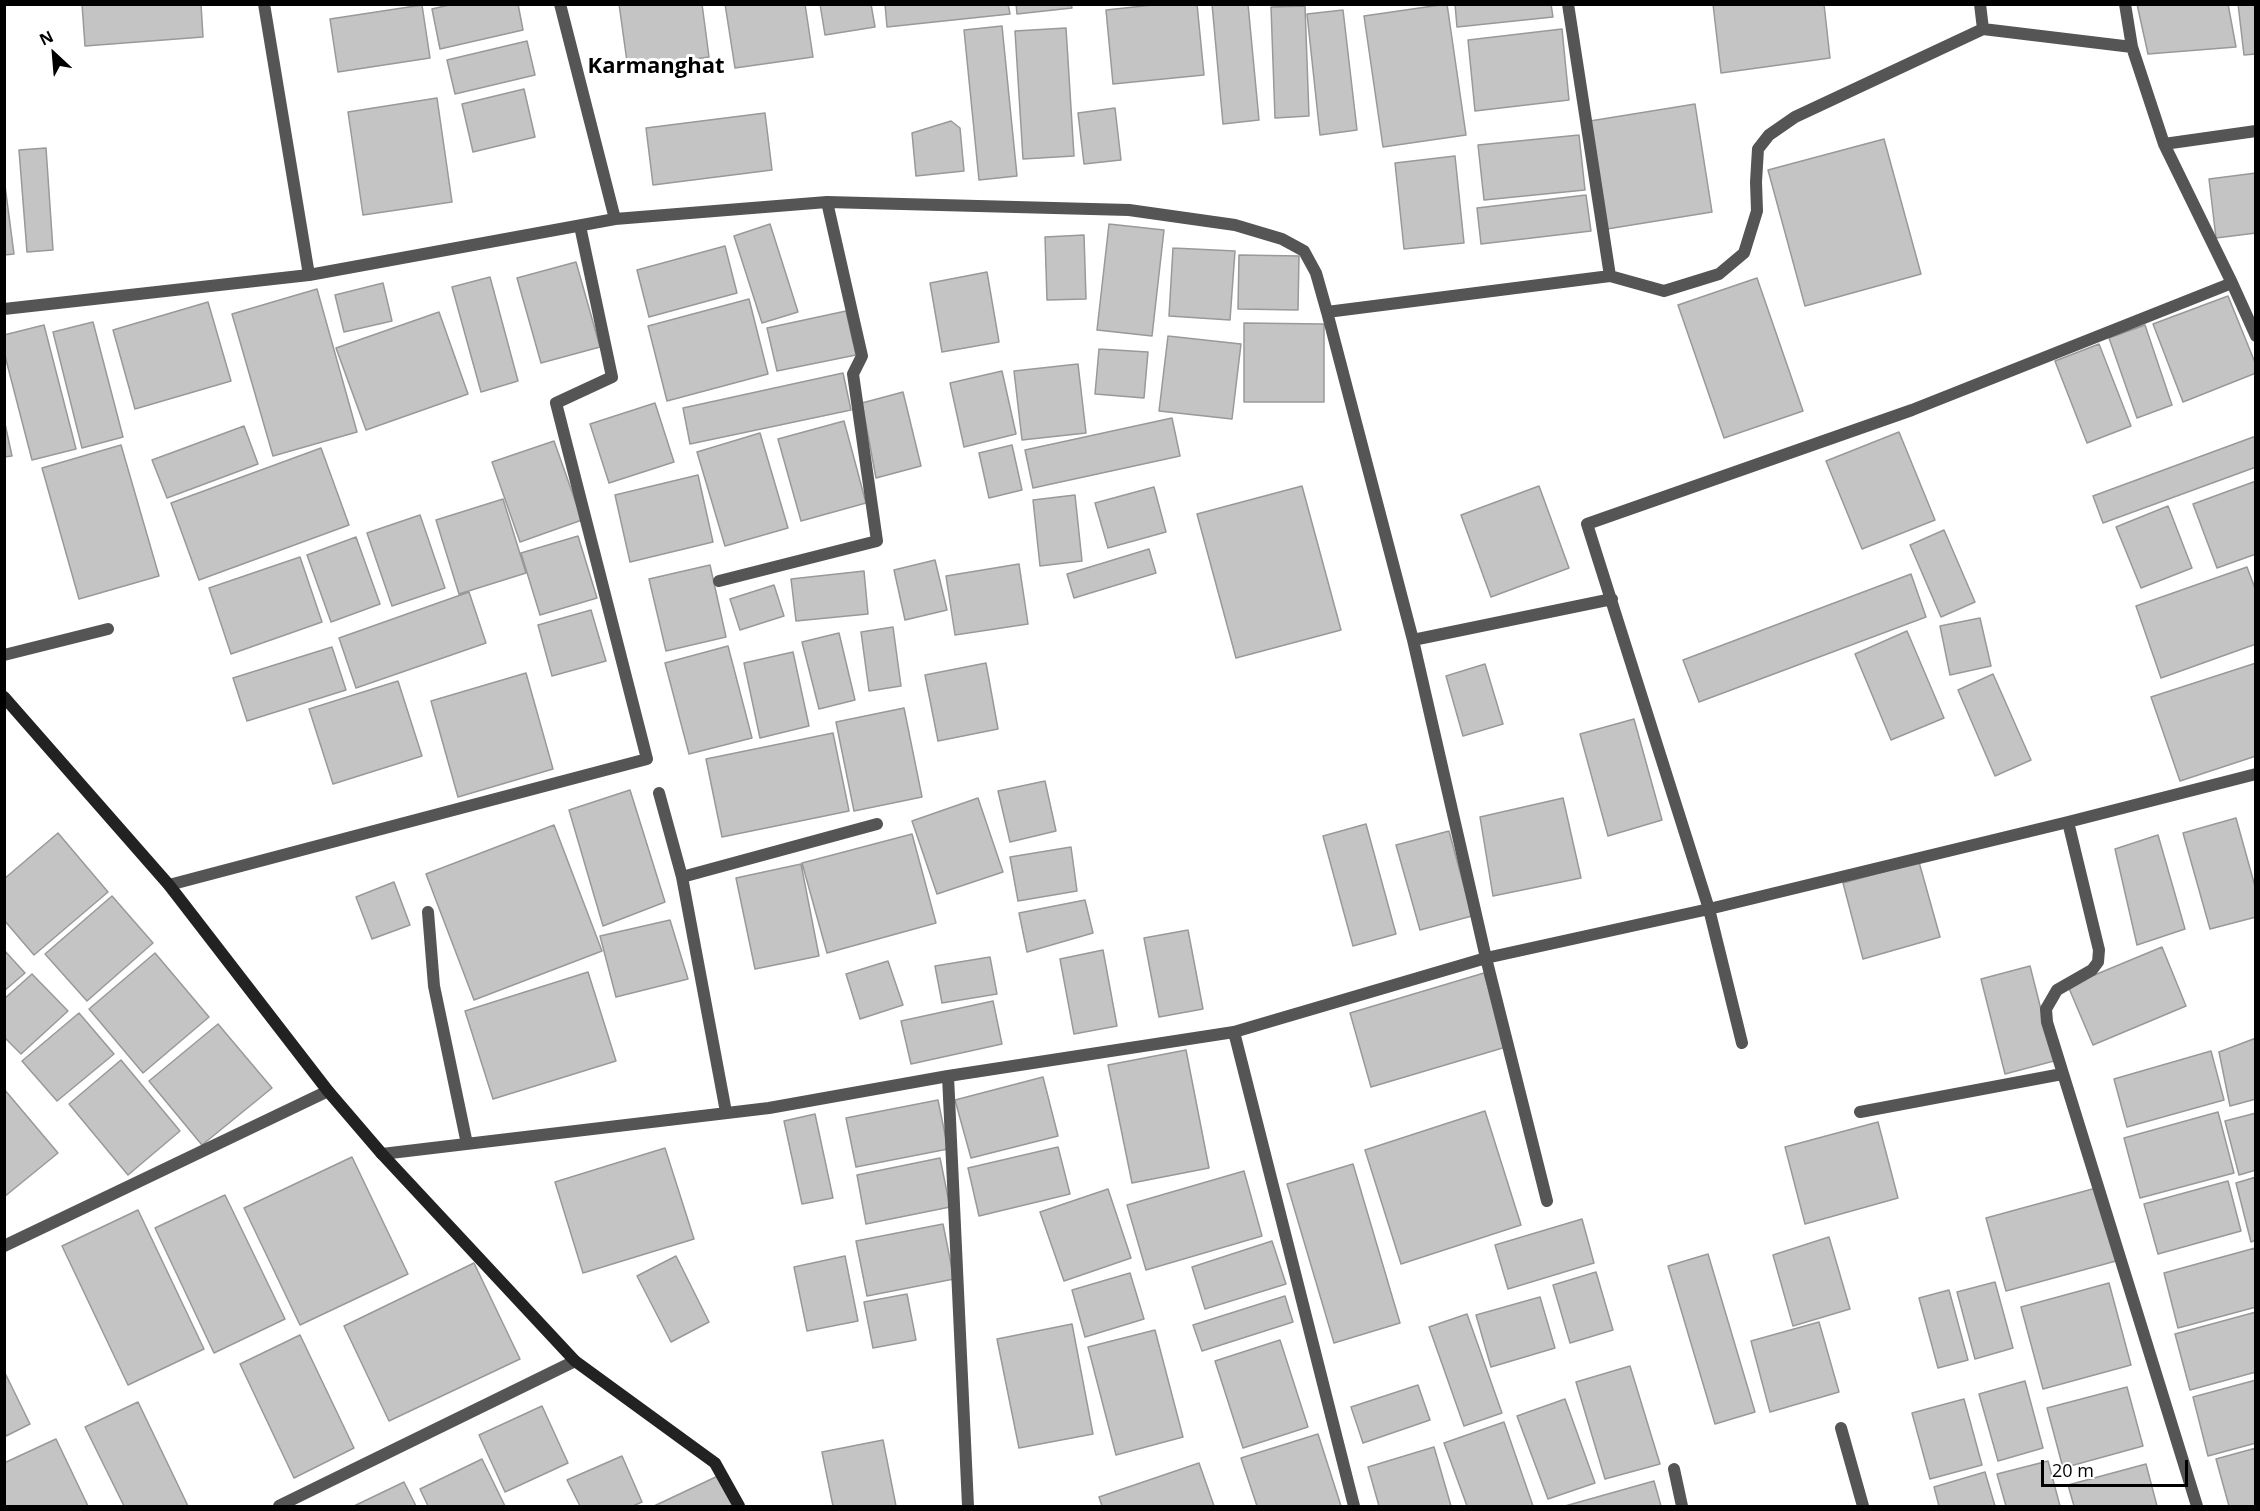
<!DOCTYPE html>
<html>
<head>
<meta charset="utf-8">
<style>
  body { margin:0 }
  #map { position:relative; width:2260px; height:1511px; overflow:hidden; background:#fff; font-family:"Open Sans",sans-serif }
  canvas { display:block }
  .frame { position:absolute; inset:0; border:6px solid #000; pointer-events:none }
  .north { position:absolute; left:24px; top:24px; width:60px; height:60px; -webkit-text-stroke:4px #fff; paint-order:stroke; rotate:334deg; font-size:16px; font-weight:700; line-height:24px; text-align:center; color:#000 }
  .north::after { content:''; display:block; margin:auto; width:21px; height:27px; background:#000; clip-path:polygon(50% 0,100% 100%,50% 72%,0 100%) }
  .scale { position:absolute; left:2041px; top:1460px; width:147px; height:27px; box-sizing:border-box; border:3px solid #000; border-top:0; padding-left:8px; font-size:18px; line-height:21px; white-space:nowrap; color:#000; -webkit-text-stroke:4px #fff; paint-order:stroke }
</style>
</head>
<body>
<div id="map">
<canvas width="2260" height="1511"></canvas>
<div class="frame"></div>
<div class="north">N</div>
<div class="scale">20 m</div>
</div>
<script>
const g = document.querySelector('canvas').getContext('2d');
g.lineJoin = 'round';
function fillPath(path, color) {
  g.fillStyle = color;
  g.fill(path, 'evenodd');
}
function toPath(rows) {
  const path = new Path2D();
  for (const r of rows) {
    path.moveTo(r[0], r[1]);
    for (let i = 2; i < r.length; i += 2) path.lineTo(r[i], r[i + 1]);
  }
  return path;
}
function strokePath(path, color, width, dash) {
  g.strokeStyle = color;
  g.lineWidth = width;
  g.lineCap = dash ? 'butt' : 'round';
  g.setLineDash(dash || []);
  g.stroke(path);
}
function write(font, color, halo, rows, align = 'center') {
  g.font = font + ' "Open Sans",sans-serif';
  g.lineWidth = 6;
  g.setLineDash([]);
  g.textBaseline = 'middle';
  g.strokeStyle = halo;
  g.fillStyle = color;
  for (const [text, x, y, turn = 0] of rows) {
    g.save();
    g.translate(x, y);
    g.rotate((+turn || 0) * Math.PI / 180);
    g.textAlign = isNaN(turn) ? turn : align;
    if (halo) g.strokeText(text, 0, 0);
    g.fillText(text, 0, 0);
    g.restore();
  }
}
const building = toPath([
  [82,4,201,4,203,37,85,46,82,4],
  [453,4,518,4,523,30,440,49,432,9,453,4],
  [619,4,702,4,709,57,628,69,619,4],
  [725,4,805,4,813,57,735,68,725,4],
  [820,4,871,4,875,27,825,35,820,4],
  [885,4,1008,4,1010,14,887,27,885,4],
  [1016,4,1071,4,1072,8,1017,14,1016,4],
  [1162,4,1197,4,1204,75,1113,84,1106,10,1162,4],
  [1212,4,1248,4,1259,120,1223,124,1212,4],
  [1447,4,1466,135,1383,147,1364,16,1447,4],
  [1455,4,1551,4,1553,17,1457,27,1455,4],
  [1713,4,1824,4,1830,58,1721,73,1713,4],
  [2137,4,2228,4,2236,47,2148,54,2137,4],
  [2238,4,2256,4,2256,54,2244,55,2238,4],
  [422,5,430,58,338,72,330,19,422,5],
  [1305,6,1309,116,1275,118,1271,7,1305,6],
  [1343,10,1357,130,1320,135,1307,14,1343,10],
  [1002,26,1017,176,979,180,964,30,1002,26],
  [1066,28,1074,156,1023,159,1015,31,1066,28],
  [1562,29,1569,100,1475,111,1468,40,1562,29],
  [527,41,535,75,455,94,447,60,527,41],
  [524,89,535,137,473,152,462,104,524,89],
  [437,98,452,202,363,215,348,112,437,98],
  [1695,104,1712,212,1607,229,1590,121,1695,104],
  [1115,108,1121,160,1084,164,1078,113,1115,108],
  [765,113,772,170,653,185,646,128,765,113],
  [951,121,960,128,964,171,916,176,912,133,951,121],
  [1579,135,1585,190,1484,200,1478,145,1579,135],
  [1884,139,1921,274,1805,306,1768,170,1884,139],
  [46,148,53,250,27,252,19,150,46,148],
  [1455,156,1464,243,1404,249,1395,163,1455,156],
  [2256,173,2256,233,2216,238,2209,179,2256,173],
  [4,178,14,254,4,255,4,178],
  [1586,195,1591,231,1481,244,1477,208,1586,195],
  [770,224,798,312,762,323,734,236,770,224],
  [1109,224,1164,230,1152,336,1097,330,1109,224],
  [1084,235,1086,299,1047,300,1045,237,1084,235],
  [725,246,737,293,649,317,637,270,725,246],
  [1173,248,1235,251,1230,320,1169,316,1173,248],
  [1239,255,1299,256,1298,310,1238,309,1239,255],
  [576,262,600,347,541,363,517,278,576,262],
  [987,272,999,342,942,352,930,283,987,272],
  [490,277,518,381,481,392,452,287,490,277],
  [1757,278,1803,411,1724,438,1678,305,1757,278],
  [383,283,392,321,344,332,335,295,383,283],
  [317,289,357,432,273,456,232,314,317,289],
  [2228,296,2256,365,2256,373,2183,402,2153,324,2228,296],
  [749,299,768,374,667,401,648,326,749,299],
  [208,302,231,381,135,409,113,330,208,302],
  [846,311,856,355,777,371,767,328,846,311],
  [439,312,468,394,366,430,336,348,439,312],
  [93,322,123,437,82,448,53,332,93,322],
  [1244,323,1324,324,1324,402,1244,402,1244,323],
  [44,325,76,449,32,460,4,352,4,335,44,325],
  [2145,325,2172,405,2137,418,2109,338,2145,325],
  [1168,336,1241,344,1232,419,1159,411,1168,336],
  [2099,344,2131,426,2087,443,2055,361,2099,344],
  [1099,349,1148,352,1144,398,1095,394,1099,349],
  [1078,364,1086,433,1022,440,1014,371,1078,364],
  [1002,371,1016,434,964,447,950,383,1002,371],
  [843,373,851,410,690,444,683,408,843,373],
  [903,392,921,466,876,478,862,403,903,392],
  [655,403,674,462,609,483,590,424,655,403],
  [1172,418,1180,456,1033,488,1025,450,1172,418],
  [4,419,12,456,4,457,4,419],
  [844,421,866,503,801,521,778,439,844,421],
  [244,426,258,464,167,498,152,460,244,426],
  [1899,432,1935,520,1862,549,1826,461,1899,432],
  [760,433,788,528,725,546,697,452,760,433],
  [2256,436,2256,467,2103,523,2093,496,2256,436],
  [554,441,582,520,520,542,492,462,554,441],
  [121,445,159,576,79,599,42,468,121,445],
  [1012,445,1022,490,989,498,979,453,1012,445],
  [321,448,349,525,199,580,171,503,321,448],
  [698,475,713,542,630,562,615,495,698,475],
  [2256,481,2256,554,2217,568,2193,504,2256,481],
  [1302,486,1341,630,1236,658,1197,514,1302,486],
  [1539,486,1569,568,1491,597,1461,515,1539,486],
  [1154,487,1166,532,1108,548,1095,503,1154,487],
  [1075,495,1082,561,1040,566,1033,500,1075,495],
  [503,499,526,573,459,594,436,520,503,499],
  [2168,506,2192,568,2141,588,2116,527,2168,506],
  [420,515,445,588,392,606,367,533,420,515],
  [1944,530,1975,602,1941,617,1910,545,1944,530],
  [578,536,597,598,540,615,521,553,578,536],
  [356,537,380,604,331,622,307,555,356,537],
  [1149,549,1156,573,1074,598,1067,574,1149,549],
  [300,557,322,622,231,654,209,588,300,557],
  [935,560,947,610,905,620,894,570,935,560],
  [1019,564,1028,624,955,635,946,576,1019,564],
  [710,565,726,637,666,651,649,579,710,565],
  [2247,567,2256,591,2256,644,2161,678,2136,606,2247,567],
  [864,571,868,614,796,621,791,579,864,571],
  [1911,574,1926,617,1699,702,1683,660,1911,574],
  [774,585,784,616,740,630,730,599,774,585],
  [469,592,486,643,356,688,339,638,469,592],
  [591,610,606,661,552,676,538,625,591,610],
  [1980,618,1991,666,1950,675,1940,626,1980,618],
  [893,627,901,686,869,691,861,632,893,627],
  [1907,631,1944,718,1891,740,1855,654,1907,631],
  [839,633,855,700,819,709,802,642,839,633],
  [728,646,752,738,689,754,665,663,728,646],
  [332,647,346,690,247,721,233,678,332,647],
  [793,652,809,726,760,738,744,663,793,652],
  [986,663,998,729,938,741,925,675,986,663],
  [2256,663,2256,756,2180,781,2151,697,2256,663],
  [1485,664,1503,724,1463,736,1446,676,1485,664],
  [526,673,553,769,458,797,431,701,526,673],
  [1993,674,2031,760,1995,776,1958,690,1993,674],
  [398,681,422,756,333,784,309,709,398,681],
  [904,708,922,797,854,811,836,722,904,708],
  [1634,719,1662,820,1608,836,1580,734,1634,719],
  [833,733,849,811,722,837,706,759,833,733],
  [1045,781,1056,831,1010,842,998,791,1045,781],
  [630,790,665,902,603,926,569,810,630,790],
  [978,798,1003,872,937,894,912,821,978,798],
  [1563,798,1581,878,1493,896,1480,817,1563,798],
  [2236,818,2256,890,2256,917,2210,929,2183,833,2236,818],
  [1366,824,1396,934,1353,946,1323,836,1366,824],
  [554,825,602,951,474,1000,426,874,554,825],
  [1449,831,1472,916,1420,930,1396,845,1449,831],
  [58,833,108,892,34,955,4,920,4,879,58,833],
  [912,834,936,923,827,953,802,863,912,834],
  [2158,835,2185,929,2137,945,2115,849,2158,835],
  [1071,847,1077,891,1018,901,1010,857,1071,847],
  [1919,862,1940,937,1863,959,1843,883,1919,862],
  [801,864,819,956,755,969,736,878,801,864],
  [394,882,410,925,372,939,356,897,394,882],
  [112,896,153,943,87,1001,45,954,112,896],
  [1085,900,1093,933,1027,952,1019,913,1085,900],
  [670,920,688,979,616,997,600,936,670,920],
  [1188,930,1203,1009,1159,1017,1144,938,1188,930],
  [2162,947,2186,1006,2093,1045,2068,986,2162,947],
  [4,950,25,973,4,991,4,950],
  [1103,950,1117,1026,1074,1034,1060,959,1103,950],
  [155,953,209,1017,143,1073,89,1009,155,953],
  [990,957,997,994,942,1003,935,966,990,957],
  [888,961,903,1005,860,1019,846,974,888,961],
  [2030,966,2054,1061,2005,1074,1981,979,2030,966],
  [588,972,616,1061,493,1099,465,1011,588,972],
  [1484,973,1506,1047,1371,1087,1350,1013,1484,973],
  [32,974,68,1011,21,1054,4,1037,4,999,32,974],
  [993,1001,1002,1044,911,1064,901,1021,993,1001],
  [79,1013,114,1054,57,1101,22,1061,79,1013],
  [218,1024,272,1088,202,1145,149,1081,218,1024],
  [2256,1038,2256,1099,2230,1106,2219,1052,2256,1038],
  [1186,1050,1209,1168,1132,1183,1108,1065,1186,1050],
  [2211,1051,2224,1100,2127,1127,2114,1079,2211,1051],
  [121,1060,180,1131,128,1175,69,1104,121,1060],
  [1043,1077,1058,1136,971,1158,955,1100,1043,1077],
  [4,1089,58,1153,4,1197,4,1089],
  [938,1100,948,1149,856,1167,846,1118,938,1100],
  [1485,1111,1521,1225,1401,1264,1365,1150,1485,1111],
  [2218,1112,2234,1173,2140,1198,2124,1138,2218,1112],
  [2256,1113,2256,1170,2239,1175,2225,1121,2256,1113],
  [815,1114,833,1198,802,1204,784,1121,815,1114],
  [1878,1122,1898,1198,1805,1224,1785,1147,1878,1122],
  [1058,1147,1070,1194,979,1216,968,1168,1058,1147],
  [665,1148,694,1239,583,1273,555,1182,665,1148],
  [352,1157,408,1274,300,1325,244,1208,352,1157],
  [940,1158,950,1207,866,1224,857,1175,940,1158],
  [1353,1164,1400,1323,1334,1343,1287,1184,1353,1164],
  [1244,1171,1262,1236,1146,1270,1127,1205,1244,1171],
  [2256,1177,2256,1240,2251,1242,2236,1183,2256,1177],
  [2228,1181,2241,1231,2158,1254,2144,1204,2228,1181],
  [2096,1188,2116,1261,2006,1291,1986,1218,2096,1188],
  [1108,1189,1131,1258,1064,1281,1040,1212,1108,1189],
  [225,1195,285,1319,214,1353,155,1228,225,1195],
  [138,1210,204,1349,128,1385,62,1246,138,1210],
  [1582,1219,1594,1263,1508,1289,1495,1245,1582,1219],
  [943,1224,954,1279,867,1296,856,1241,943,1224],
  [1829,1237,1850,1309,1793,1326,1773,1255,1829,1237],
  [1272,1241,1286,1284,1205,1309,1192,1267,1272,1241],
  [2255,1248,2256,1307,2178,1328,2164,1273,2255,1248],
  [1708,1254,1755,1412,1715,1424,1668,1266,1708,1254],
  [676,1256,709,1322,671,1342,637,1276,676,1256],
  [845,1256,858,1321,807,1331,794,1267,845,1256],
  [474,1263,520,1359,389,1421,344,1326,474,1263],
  [1596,1272,1613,1330,1570,1343,1553,1285,1596,1272],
  [1130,1273,1144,1319,1085,1337,1072,1290,1130,1273],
  [1995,1282,2013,1348,1975,1359,1957,1292,1995,1282],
  [2109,1283,2131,1365,2043,1389,2021,1307,2109,1283],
  [1949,1290,1968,1360,1938,1368,1919,1298,1949,1290],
  [907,1294,916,1340,873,1348,864,1302,907,1294],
  [1285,1296,1293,1322,1202,1351,1193,1325,1285,1296],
  [1540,1297,1555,1348,1491,1367,1476,1315,1540,1297],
  [2256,1312,2256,1372,2190,1390,2175,1334,2256,1312],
  [1467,1314,1502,1413,1464,1426,1429,1327,1467,1314],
  [1819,1322,1839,1392,1770,1412,1751,1341,1819,1322],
  [1072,1324,1093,1434,1019,1448,997,1339,1072,1324],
  [1155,1330,1183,1437,1116,1455,1088,1347,1155,1330],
  [300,1335,354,1448,294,1478,240,1364,300,1335],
  [1280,1340,1308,1427,1243,1448,1215,1361,1280,1340],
  [1630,1366,1660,1464,1605,1479,1576,1382,1630,1366],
  [4,1371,30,1424,4,1437,4,1371],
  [2256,1380,2256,1443,2208,1456,2193,1397,2256,1380],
  [2025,1381,2043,1448,1998,1461,1979,1394,2025,1381],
  [1418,1385,1430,1420,1363,1443,1351,1407,1418,1385],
  [2127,1387,2143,1446,2063,1468,2047,1408,2127,1387],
  [1565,1399,1595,1483,1548,1499,1517,1416,1565,1399],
  [1964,1399,1982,1465,1930,1479,1912,1413,1964,1399],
  [138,1402,188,1506,124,1506,85,1427,138,1402],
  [542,1406,568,1463,505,1492,479,1435,542,1406],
  [1504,1422,1533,1506,1467,1506,1444,1443,1504,1422],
  [1318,1434,1341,1506,1257,1506,1241,1458,1318,1434],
  [56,1439,88,1506,5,1506,4,1463,56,1439],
  [883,1440,896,1506,833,1506,822,1452,883,1440],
  [1434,1447,1451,1506,1379,1506,1368,1467,1434,1447],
  [2256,1448,2256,1506,2229,1506,2216,1459,2256,1448],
  [622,1456,642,1502,633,1506,580,1506,567,1480,622,1456],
  [482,1459,505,1506,428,1506,420,1489,482,1459],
  [2048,1461,2060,1506,2006,1506,1997,1474,2048,1461],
  [1199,1463,1214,1506,1102,1506,1099,1497,1199,1463],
  [2146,1464,2157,1506,2074,1506,2068,1485,2146,1464],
  [1985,1472,1995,1506,1939,1506,1934,1487,1985,1472],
  [720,1475,735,1506,654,1506,720,1475],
  [1654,1481,1661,1506,1565,1506,1654,1481],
  [404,1482,416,1506,354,1506,404,1482]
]);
fillPath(building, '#c4c4c4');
strokePath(building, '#999', 1.5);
strokePath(toPath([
  [1841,1428,1863,1506]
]), '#555', 12);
strokePath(toPath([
  [264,4,309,275],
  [560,4,615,219],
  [1568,4,1610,276],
  [1980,4,1983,29],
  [2125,4,2132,47],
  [2164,144,2256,131],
  [4,309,309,275,615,219,827,202,1129,210,1235,225,1282,239,1304,251,1316,273,1327,312,1610,276,1664,291,1719,274,1744,253,1757,211,1756,182,1758,149,1769,135,1795,117,1983,29,2132,47,2164,144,2232,283,2256,336],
  [1327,312,1413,640,1486,958,1547,1201],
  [719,581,877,541,853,374,862,356,827,202],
  [1413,640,1612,599],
  [4,655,108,629],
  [659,793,682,877,726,1112],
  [2068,822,2099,950,2098,962,2092,970,2057,990,2046,1009,2047,1022,2197,1506],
  [682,877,877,824],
  [169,885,647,759,556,403,612,377,580,226],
  [428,912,434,986,467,1144],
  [1234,1032,1354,1506],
  [1742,1043,1709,909,1587,524,1912,410,2232,283],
  [948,1076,968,1506],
  [1860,1112,2062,1074],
  [382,1154,769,1108,948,1076,1234,1032,1486,958,1709,909,2068,822,2256,774],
  [4,1246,328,1091],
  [1674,1469,1682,1506],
  [279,1506,575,1361]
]), '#555', 12);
strokePath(toPath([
  [4,697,169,885,328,1091,382,1154,575,1361,715,1463,739,1506]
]), '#222', 12);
write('bold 22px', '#000', '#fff', [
  ["Karmanghat",656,67]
]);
</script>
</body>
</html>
